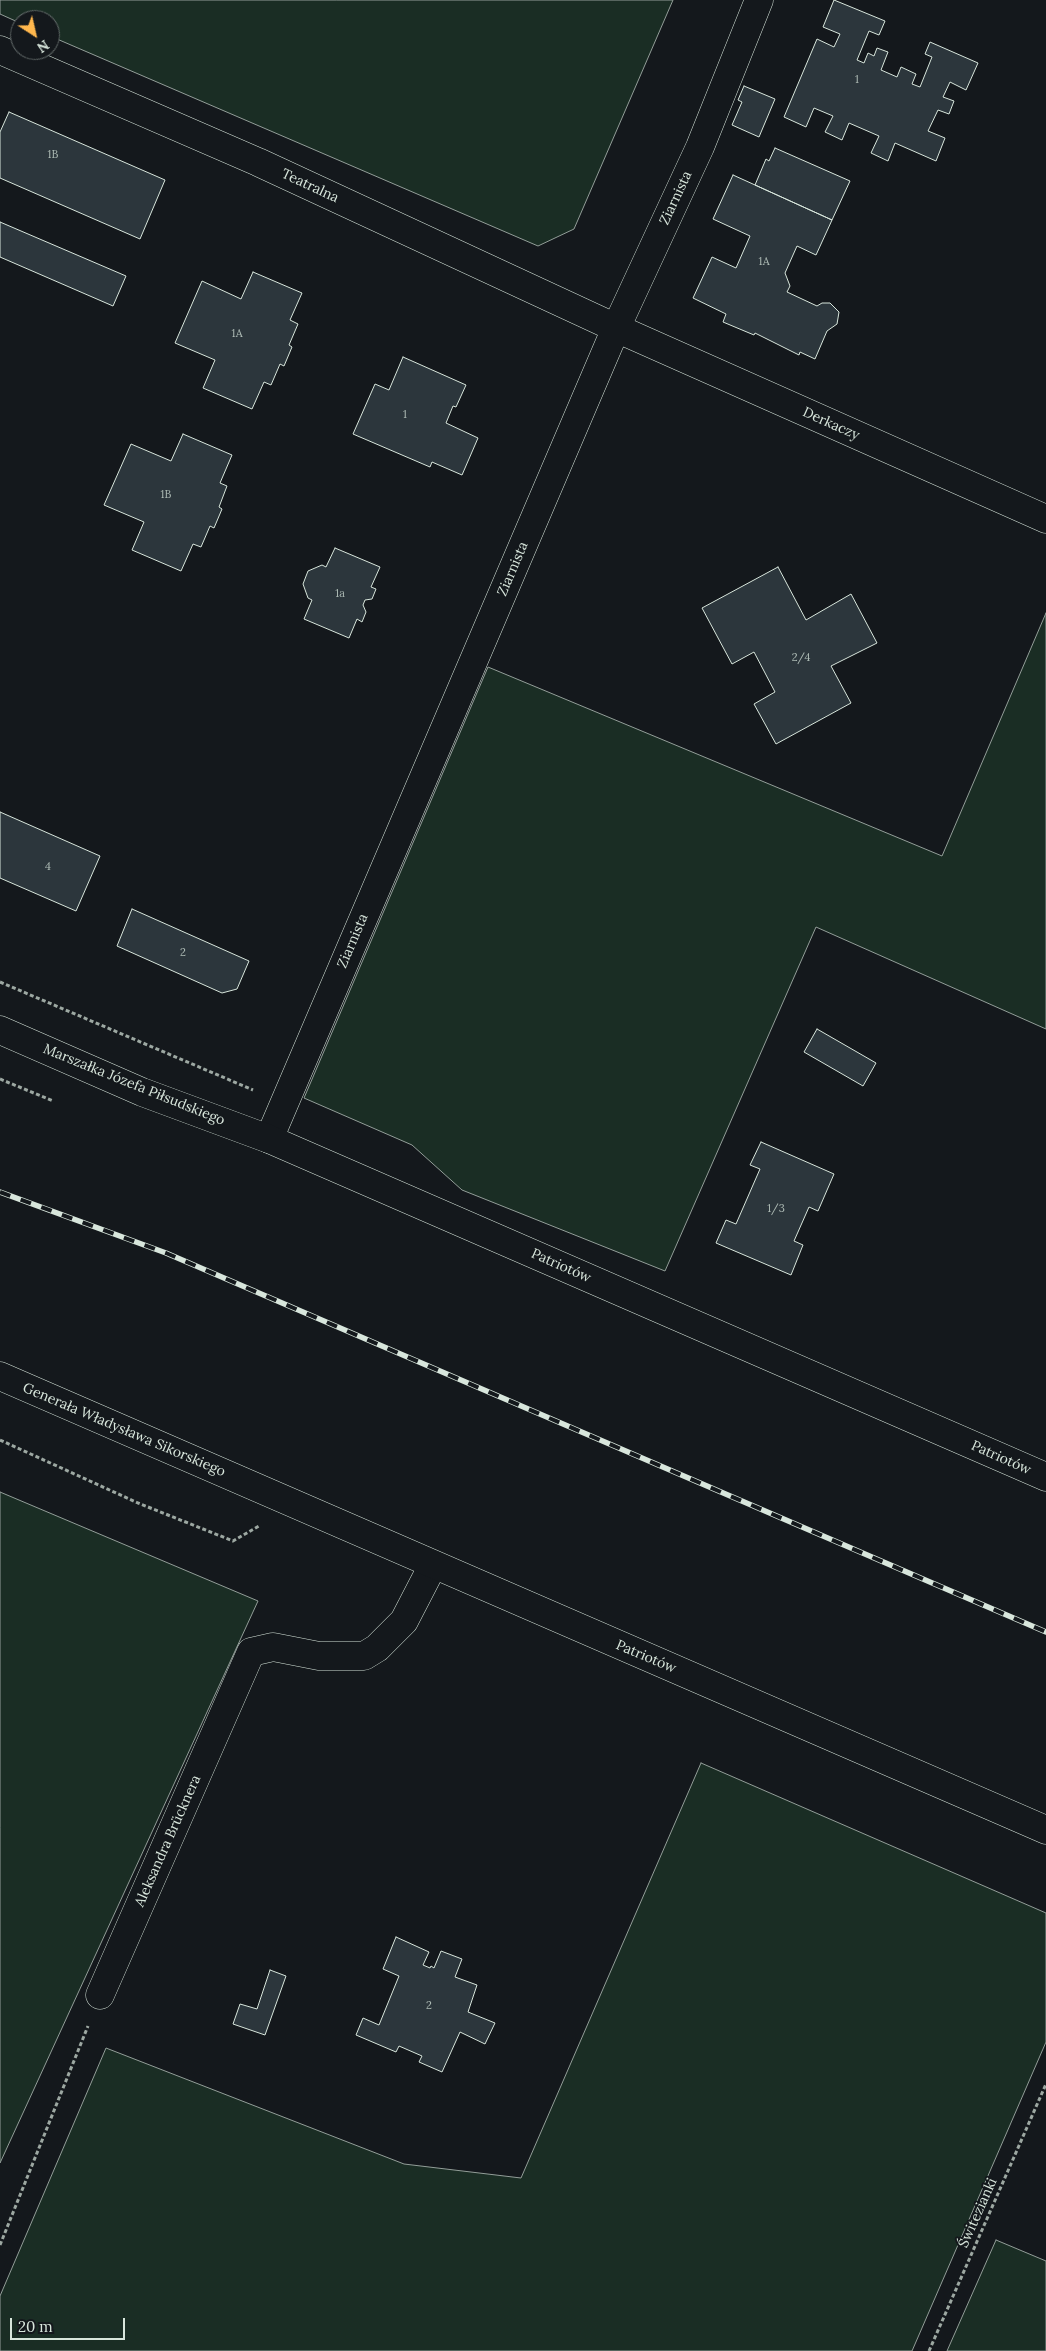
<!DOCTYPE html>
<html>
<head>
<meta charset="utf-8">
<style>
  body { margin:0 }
  #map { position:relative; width:1046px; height:2351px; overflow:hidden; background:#14181c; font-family:Lora,serif }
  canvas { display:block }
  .north { position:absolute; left:10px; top:10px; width:50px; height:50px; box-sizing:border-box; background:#14181c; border:1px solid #626a69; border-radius:50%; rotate:145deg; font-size:14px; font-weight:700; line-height:20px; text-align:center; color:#d8e6dc }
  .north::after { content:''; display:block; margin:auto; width:18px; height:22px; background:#ffb74d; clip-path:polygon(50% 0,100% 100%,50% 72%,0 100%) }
  .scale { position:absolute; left:10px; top:2318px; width:115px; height:22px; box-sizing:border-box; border:2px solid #d8e6dc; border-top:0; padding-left:6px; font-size:15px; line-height:18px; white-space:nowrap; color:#d8e6dc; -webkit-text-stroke:4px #14181c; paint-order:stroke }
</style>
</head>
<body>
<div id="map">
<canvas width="1046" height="2351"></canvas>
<div class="north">N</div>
<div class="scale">20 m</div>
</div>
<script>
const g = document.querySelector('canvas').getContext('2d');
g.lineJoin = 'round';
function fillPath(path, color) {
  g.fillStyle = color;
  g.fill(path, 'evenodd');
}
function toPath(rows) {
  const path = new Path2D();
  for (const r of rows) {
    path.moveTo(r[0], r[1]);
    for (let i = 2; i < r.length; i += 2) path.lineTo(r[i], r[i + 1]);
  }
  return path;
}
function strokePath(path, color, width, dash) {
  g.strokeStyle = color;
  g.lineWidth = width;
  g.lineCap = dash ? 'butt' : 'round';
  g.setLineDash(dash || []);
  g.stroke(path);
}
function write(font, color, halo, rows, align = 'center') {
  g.font = font + ' Lora,serif';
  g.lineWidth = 4;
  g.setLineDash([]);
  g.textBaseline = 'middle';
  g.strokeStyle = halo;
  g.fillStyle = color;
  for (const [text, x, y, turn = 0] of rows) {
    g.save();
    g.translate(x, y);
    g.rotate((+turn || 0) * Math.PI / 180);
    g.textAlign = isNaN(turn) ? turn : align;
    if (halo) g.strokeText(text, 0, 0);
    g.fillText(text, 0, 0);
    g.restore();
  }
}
const green = toPath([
  [0,0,673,0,574,229,538,246,50,36,50,20,20,20,20,23,0,14,0,0],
  [1046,613,1046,1029,816,927,665,1271,462,1190,412,1145,304,1098,488,667,942,856,1046,613],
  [0,1492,258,1601,0,2163,0,1492],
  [701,1763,1046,1913,1046,2042,912,2351,0,2351,0,2296,106,2048,404,2164,521,2178,701,1763],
  [996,2240,1046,2261,1046,2351,947,2351,996,2240]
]);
fillPath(green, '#1a2d24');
strokePath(green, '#939e99', 1);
const building = toPath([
  [834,0,885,21,879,35,869,31,857,60,864,63,868,53,874,56,877,48,888,52,881,70,897,77,901,67,916,74,912,84,920,87,932,57,925,54,930,42,978,63,966,90,950,82,943,97,954,101,949,114,938,110,928,131,945,138,936,161,895,143,888,161,871,153,879,136,849,123,842,140,825,132,833,116,814,108,806,127,784,117,817,39,834,47,840,34,823,27,834,0],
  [744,86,775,99,759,137,732,125,742,102,738,100,744,86],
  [9,112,165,180,140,239,0,178,0,132,9,112],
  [775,148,850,181,832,220,755,185,766,159,769,161,775,148],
  [733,175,832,220,816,255,797,246,785,273,790,286,787,292,817,306,822,303,830,303,839,312,837,324,827,331,815,359,800,352,799,355,755,333,754,335,723,322,726,314,693,298,712,257,736,268,750,236,713,219,733,175],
  [0,222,126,276,113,306,0,257,0,222],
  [253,272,302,293,290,320,298,324,289,345,292,347,284,366,280,364,271,385,264,382,252,409,203,388,215,360,175,343,202,281,241,299,253,272],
  [403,357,466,385,456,407,453,406,446,423,478,438,462,475,432,462,430,467,353,434,375,384,389,390,403,357],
  [183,434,232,455,220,483,227,486,219,507,222,509,214,528,210,526,201,547,193,544,181,571,132,550,144,522,104,505,131,444,171,461,183,434],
  [335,548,380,567,371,587,376,589,372,599,365,600,363,605,366,612,362,622,357,619,349,638,304,619,312,600,308,598,303,584,308,571,322,565,326,567,335,548],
  [778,567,806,620,851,594,877,643,831,666,851,703,776,744,754,704,775,692,754,652,732,664,702,608,778,567],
  [0,812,100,856,76,911,0,878,0,812],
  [132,909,249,961,237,989,222,993,117,946,132,909],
  [817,1029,876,1063,863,1086,804,1052,817,1029],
  [761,1142,834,1174,818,1211,809,1207,794,1241,803,1245,791,1275,716,1243,726,1220,736,1224,760,1169,750,1165,761,1142],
  [396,1937,429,1952,423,1965,430,1968,431,1966,434,1968,441,1951,462,1959,455,1977,477,1985,468,2012,495,2023,485,2044,460,2032,442,2072,419,2062,422,2056,399,2046,396,2052,356,2035,363,2018,379,2025,399,1976,383,1969,396,1937],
  [270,1970,286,1976,265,2035,233,2024,240,2004,257,2009,270,1970]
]);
fillPath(building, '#2c363c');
strokePath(building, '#d8e6dc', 1);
const minor = toPath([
  [0,50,258,162,616,328,1046,519],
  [269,1139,616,328,700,147,759,0],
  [100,1995,251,1652,273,1647,319,1656,364,1656,377,1648,404,1621,433,1565]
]);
const secondary = toPath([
  [0,1030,142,1092,269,1139,1046,1477],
  [0,1376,1046,1830]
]);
strokePath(minor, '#d8e6dc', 29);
strokePath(secondary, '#d8e6dc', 29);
strokePath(toPath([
  [0,982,253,1090],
  [0,1079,53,1101],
  [0,1440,138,1503,233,1541,259,1526],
  [0,2245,88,2026],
  [929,2351,1046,2084]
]), '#9da8a2', 3, [4, 2.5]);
strokePath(minor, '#14181c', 28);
strokePath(secondary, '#14181c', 28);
const rail = toPath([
  [0,1192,166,1253,1046,1632]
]);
strokePath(rail, '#d8e6dc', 5.5);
strokePath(rail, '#14181c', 4, [11]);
write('11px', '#adbab4', null, [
  ["1",857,80],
  ["1B",53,155],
  ["1A",764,262],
  ["1A",237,334],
  ["1",405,415],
  ["1B",166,495],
  ["1a",340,594],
  ["2/4",801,658],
  ["4",48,867],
  ["2",183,953],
  ["1/3",776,1209],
  ["2",429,2006]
]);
write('14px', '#d8e6dc', '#14181c', [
  ["Teatralna",310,186,25],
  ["Ziarnista",676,198,-65],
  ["Derkaczy",831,424,24],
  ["Ziarnista",513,569,-67],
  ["Ziarnista",353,941,-67],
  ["Marszałka Józefa Piłsudskiego",134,1085,22],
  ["Patriotów",561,1266,24],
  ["Generała Władysława Sikorskiego",124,1430,23],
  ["Patriotów",1001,1458,24],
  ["Patriotów",646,1657,23],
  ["Aleksandra Brücknera",168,1841,-66],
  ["Świtezianki",978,2213,-66]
]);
</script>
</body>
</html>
